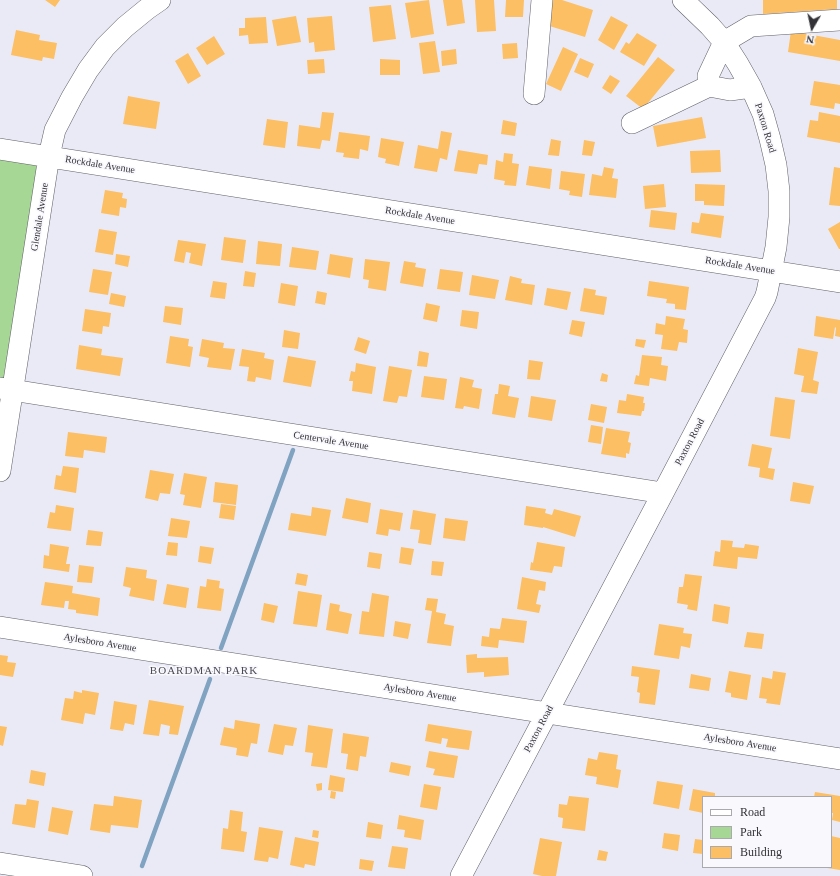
<!DOCTYPE html>
<html>
<head>
<meta charset="utf-8">
<style>
  body { margin:0 }
  #map { position:relative; width:840px; height:876px; overflow:hidden; background:#eaeaf6; font-family:Georgia,serif }
  canvas { display:block }
  .legend { position:absolute; left:702px; top:796px; width:130px; height:72px; box-sizing:border-box; background:#f8f8fd; border:1px solid #a9a9ae; margin:0; padding:5px 7px; list-style:none; font-size:12px; color:#333337 }
  .legend li { display:flex; align-items:center; gap:8px; height:20px }
  .legend b { width:20px; border:1px solid #a9a9ae }
  .north { position:absolute; left:792px; top:8px; width:40px; height:40px; -webkit-text-stroke:3px #f8f8fd; paint-order:stroke; rotate:189deg; font-size:11px; font-weight:700; line-height:16px; text-align:center; color:#333337 }
  .north::after { content:''; display:block; margin:auto; width:14px; height:18px; background:#333337; clip-path:polygon(50% 0,100% 100%,50% 72%,0 100%) }
</style>
</head>
<body>
<div id="map">
<canvas width="840" height="876"></canvas>
<ul class="legend">
<li><b style="height:5px;background:#fff"></b>Road</li>
<li><b style="height:11px;background:#a6d795"></b>Park</li>
<li><b style="height:11px;background:#fcbf64"></b>Building</li>
</ul>
<div class="north">N</div>
</div>
<script>
const g = document.querySelector('canvas').getContext('2d');
g.lineJoin = 'round';
function fillPath(path, color) {
  g.fillStyle = color;
  g.fill(path, 'evenodd');
}
function toPath(rows) {
  const path = new Path2D();
  for (const r of rows) {
    path.moveTo(r[0], r[1]);
    for (let i = 2; i < r.length; i += 2) path.lineTo(r[i], r[i + 1]);
  }
  return path;
}
function strokePath(path, color, width, dash) {
  g.strokeStyle = color;
  g.lineWidth = width;
  g.lineCap = dash ? 'butt' : 'round';
  g.setLineDash(dash || []);
  g.stroke(path);
}
function write(font, color, halo, rows, align = 'center') {
  g.font = font + ' Georgia,serif';
  g.lineWidth = 3;
  g.setLineDash([]);
  g.textBaseline = 'middle';
  g.strokeStyle = halo;
  g.fillStyle = color;
  for (const [text, x, y, turn = 0] of rows) {
    g.save();
    g.translate(x, y);
    g.rotate((+turn || 0) * Math.PI / 180);
    g.textAlign = isNaN(turn) ? turn : align;
    if (halo) g.strokeText(text, 0, 0);
    g.fillText(text, 0, 0);
    g.restore();
  }
}
fillPath(toPath([
  [0,149,49,156,0,471]
]), '#a6d795');
strokePath(toPath([
  [221,648,293,450],
  [142,866,210,679]
]), '#80a3c1', 4.5);
fillPath(toPath([
  [45,0,60,0,55,7],
  [429,0,434,34,411,38,405,3],
  [443,0,462,0,465,23,447,26],
  [475,0,494,0,496,31,477,32],
  [506,0,524,0,523,17,505,17],
  [550,0,562,0,593,10,585,37,543,24],
  [763,0,837,0,837,9,763,14],
  [391,5,396,39,373,42,369,7],
  [296,16,301,42,277,46,272,20],
  [332,16,335,50,315,52,314,42,309,43,307,18],
  [611,16,628,25,614,50,598,40],
  [266,17,268,43,249,44,248,35,239,36,239,28,245,28,245,18],
  [16,30,40,35,39,40,57,43,54,59,43,57,42,61,11,55],
  [791,31,840,40,840,61,788,52],
  [637,33,657,45,644,66,620,52,626,42,629,44],
  [214,36,225,54,207,65,196,48],
  [435,41,440,72,423,74,419,43],
  [517,43,518,58,503,59,502,44],
  [563,47,578,54,561,91,546,84],
  [456,49,457,64,442,66,441,51],
  [188,53,201,76,188,84,175,61],
  [658,57,675,70,643,109,626,96],
  [580,58,594,64,588,78,574,72],
  [324,59,325,73,308,74,307,60],
  [380,59,400,60,400,75,380,75],
  [610,75,620,81,611,94,602,88],
  [814,81,840,85,840,104,835,103,834,109,810,105],
  [128,96,160,102,156,129,123,124],
  [322,112,334,113,330,141,322,140,320,149,297,146,299,125,320,128],
  [819,112,840,116,840,143,807,137,810,120,818,121],
  [702,117,706,138,657,147,653,126],
  [267,119,288,122,285,148,263,145],
  [503,120,517,123,515,136,501,134],
  [441,131,452,133,447,160,440,158,437,172,414,168,418,145,438,149],
  [339,132,370,136,368,151,360,149,359,159,343,157,344,153,336,152],
  [381,138,404,142,399,166,385,163,386,159,378,157],
  [551,139,561,141,559,156,548,155],
  [584,140,595,142,592,156,582,155],
  [458,150,488,155,487,165,479,164,477,174,454,171],
  [720,150,721,172,691,173,690,151],
  [504,153,513,154,512,163,519,164,516,186,504,185,505,181,494,179,496,160,503,162],
  [529,166,552,169,550,189,526,185],
  [604,167,614,169,612,178,618,179,616,198,589,195,592,174,602,176],
  [834,167,840,168,840,206,829,205],
  [561,171,585,174,582,197,569,195,570,191,559,189],
  [664,184,666,207,645,209,643,186],
  [695,184,725,185,724,206,704,205,704,201,695,201],
  [105,190,123,193,122,198,127,199,126,208,120,207,119,216,101,213],
  [651,210,677,213,675,230,649,227],
  [701,213,724,216,721,238,691,233,692,222,699,223],
  [840,222,840,249,839,249,828,229],
  [99,229,117,232,113,255,95,252],
  [224,237,246,240,243,263,221,260],
  [178,240,206,244,202,266,189,263,191,253,186,252,184,263,174,261],
  [258,241,282,244,280,266,256,264],
  [292,247,319,251,316,270,289,267],
  [116,254,130,256,128,267,115,264],
  [330,254,353,258,350,278,327,274],
  [365,259,390,262,386,291,368,288,369,280,363,279],
  [404,261,416,263,415,267,426,269,423,287,400,283],
  [93,269,112,272,108,295,89,292],
  [440,269,463,272,460,292,437,289],
  [245,271,256,273,254,287,243,286],
  [472,275,499,280,495,299,469,295],
  [510,276,522,279,521,283,535,285,532,305,505,300],
  [213,281,227,283,225,299,210,297],
  [649,281,689,287,686,310,675,309,675,304,666,303,667,299,647,296],
  [281,283,298,286,295,306,278,303],
  [547,288,571,292,567,310,544,305],
  [584,288,596,290,595,295,607,297,604,315,580,311],
  [317,291,327,293,325,305,315,303],
  [111,293,126,296,124,307,109,304],
  [426,303,440,306,437,322,423,319],
  [165,306,183,308,181,325,163,322],
  [85,309,111,313,109,327,103,326,102,334,82,331],
  [462,310,479,312,477,329,460,326],
  [666,316,685,319,683,329,688,330,687,343,679,342,677,351,661,349,663,335,655,334,656,323,665,325],
  [816,316,840,320,840,337,835,336,836,328,835,327,833,339,814,336],
  [572,320,585,322,582,337,569,334],
  [284,330,300,333,298,349,282,347],
  [170,336,189,339,188,346,193,347,190,367,166,363],
  [358,337,370,341,366,354,354,350],
  [202,339,224,343,223,348,235,349,231,370,207,367,209,358,199,356],
  [636,339,646,340,644,348,635,346],
  [79,345,102,349,101,355,123,358,120,376,76,369],
  [798,348,818,352,813,380,819,382,817,394,801,392,804,376,794,374],
  [242,349,265,353,264,358,274,360,271,380,256,377,255,382,247,381,249,367,239,366],
  [419,351,429,353,427,367,417,366],
  [642,355,662,357,661,365,668,366,666,381,650,378,649,386,634,384,636,375,639,376],
  [288,356,316,361,311,387,283,382],
  [529,360,543,362,540,380,527,379],
  [356,363,376,367,372,394,352,391,353,381,349,381,351,371,355,372],
  [389,366,412,370,407,397,399,396,397,403,383,401],
  [602,373,608,375,607,382,600,381],
  [424,376,447,379,444,400,421,397],
  [460,377,474,380,472,387,482,389,479,409,464,406,463,409,455,408],
  [499,384,510,386,508,396,519,398,515,418,492,414,495,394,498,394],
  [627,394,644,397,643,403,645,403,644,411,642,411,641,416,617,413,619,400,626,401],
  [531,396,556,400,552,421,528,417],
  [775,397,795,400,790,439,770,436],
  [591,404,607,407,604,423,588,420],
  [591,425,603,427,601,444,588,442],
  [606,428,630,432,628,442,631,443,629,454,626,453,626,458,601,454],
  [68,432,107,437,105,453,84,450,83,458,65,456],
  [752,444,772,448,768,468,775,469,773,480,759,477,760,468,748,466],
  [63,466,79,468,76,493,54,489,56,475,61,476],
  [150,470,174,474,170,494,160,493,158,501,145,498],
  [184,473,207,477,201,508,183,505,185,495,180,494],
  [215,482,238,485,236,505,213,502],
  [793,482,814,486,810,504,790,501],
  [346,498,371,503,368,523,342,518],
  [221,504,236,506,234,520,219,518],
  [56,505,74,508,71,531,47,528,50,512,55,513],
  [526,506,546,509,545,513,552,515,554,509,581,516,575,537,543,527,543,528,524,525],
  [312,507,331,510,326,536,288,530,291,513,311,516],
  [380,509,403,513,400,531,389,529,388,536,376,534],
  [413,510,436,514,431,545,418,543,420,530,410,529],
  [171,518,190,521,187,538,168,536],
  [445,518,468,521,465,541,443,538],
  [88,530,103,532,101,546,86,545],
  [721,540,733,541,732,547,744,548,745,544,759,546,757,559,738,557,737,569,713,566,715,551,720,552],
  [168,542,178,543,177,556,166,555],
  [537,542,565,547,562,567,554,566,552,573,530,570,531,562,533,563],
  [50,544,69,547,66,564,70,564,69,572,43,568,44,555,49,556],
  [200,546,214,548,211,564,198,562],
  [401,547,414,549,411,565,399,563],
  [369,552,382,554,380,569,367,567],
  [432,561,444,562,442,576,431,575],
  [79,565,94,567,92,583,77,582],
  [126,567,147,570,146,578,157,580,154,601,129,596,131,588,123,586],
  [297,573,308,575,306,586,295,584],
  [685,574,702,576,697,611,687,609,688,605,677,603,679,587,683,587],
  [522,577,546,582,545,591,539,590,536,604,541,605,539,613,517,609],
  [207,579,220,581,219,588,224,589,221,611,197,608,200,586,206,587],
  [45,582,73,586,72,593,100,598,98,616,76,613,76,610,68,609,69,601,65,601,64,608,41,605],
  [167,584,189,588,186,608,163,604],
  [298,591,322,595,317,627,293,624],
  [372,593,389,596,384,637,359,634,362,611,369,612],
  [427,598,438,599,436,612,446,614,444,624,454,626,451,646,427,643,432,611,425,610],
  [264,603,278,606,274,623,261,620],
  [330,603,340,605,339,611,352,614,348,634,326,630],
  [714,604,730,607,728,624,712,621],
  [502,618,527,621,524,643,499,640,498,648,481,646,482,636,489,637,490,628,500,629],
  [395,621,411,624,408,639,393,636],
  [659,624,684,628,683,633,692,634,690,648,681,646,679,659,654,655],
  [747,632,764,634,762,649,744,647],
  [477,654,477,658,508,657,509,675,484,677,484,672,467,673,466,655],
  [0,655,8,656,7,662,16,663,13,677,0,675],
  [632,666,660,670,655,705,639,703,640,693,637,692,639,677,631,676],
  [729,671,751,675,747,700,731,697,731,693,725,692],
  [773,671,786,673,780,705,766,703,767,699,759,698,762,677,772,679],
  [691,674,711,678,709,691,689,688],
  [82,690,99,693,95,715,85,713,83,724,61,720,65,698,73,699,74,691,82,693],
  [149,700,184,706,178,735,169,734,170,726,161,724,159,736,143,734],
  [114,701,137,705,134,725,125,723,123,731,110,729],
  [235,720,260,724,257,744,251,743,248,757,236,755,237,748,220,745,224,727,234,729],
  [274,724,297,728,293,746,285,745,283,755,268,752],
  [428,724,472,731,469,750,446,747,448,739,442,738,441,744,425,741],
  [308,725,333,729,327,768,311,766,313,753,305,752],
  [0,726,7,727,3,746,0,745],
  [343,733,369,737,366,757,360,756,358,771,346,769,348,754,341,753],
  [429,751,458,756,454,778,433,775,435,769,426,767],
  [599,752,618,755,616,769,621,770,618,788,596,784,597,777,585,775,588,758,597,760],
  [391,762,411,766,409,776,389,772],
  [31,770,46,773,44,786,29,783],
  [330,775,345,778,343,792,328,790],
  [657,781,683,785,679,809,653,804],
  [322,783,322,790,317,791,316,784],
  [424,784,441,787,437,810,420,807],
  [693,789,715,793,715,797,703,797,703,813,689,810],
  [331,791,336,792,335,799,330,798],
  [815,792,840,796,840,822,832,820,833,813,831,813,831,797,814,797],
  [114,796,142,800,138,828,111,825,110,833,90,830,94,804,113,806],
  [569,796,589,798,585,831,562,828,563,818,558,817,559,804,567,805],
  [27,799,39,801,35,828,12,824,15,804,26,805],
  [52,807,73,811,68,835,48,831],
  [230,810,243,812,241,831,247,832,244,852,221,849,223,828,228,829],
  [399,815,424,820,421,840,404,837,405,830,397,829],
  [368,822,383,825,381,839,366,837],
  [259,827,283,831,278,859,269,857,268,862,254,860],
  [313,830,319,831,318,838,312,837],
  [664,833,680,835,678,851,662,848],
  [831,836,840,838,840,870,827,868,827,867,831,867],
  [295,837,319,842,315,866,305,864,304,868,290,865],
  [540,838,562,842,556,876,542,876,533,874],
  [695,839,703,840,703,854,693,853],
  [392,846,408,848,405,869,388,867],
  [599,850,608,852,606,861,597,860],
  [360,859,374,861,372,871,359,869]
]), '#fcbf64');
const minor = toPath([
  [751,87,730,90,709,86,708,76,724,42,751,26,840,20],
  [534,94,542,0],
  [632,123,709,86],
  [0,149,840,282],
  [0,388,663,493],
  [0,471,49,156,55,130,72,97,88,70,105,47,125,27,147,9,160,0],
  [0,627,840,759],
  [0,863,82,876],
  [461,876,663,493,765,298,767,292,776,247,779,217,779,191,776,165,770,139,763,114,751,87,738,64,724,42,710,26,683,0]
]);
strokePath(minor, '#60606a', 22);
strokePath(minor, '#fff', 21);
write('10px', '#333337', '#f8f8fd', [
  ["Paxton Road",765,128,73],
  ["Rockdale Avenue",100,165,9],
  ["Rockdale Avenue",420,216,9],
  ["Glendale Avenue",40,217,-81],
  ["Rockdale Avenue",740,266,9],
  ["Centervale Avenue",331,441,9],
  ["Paxton Road",690,442,-62],
  ["Aylesboro Avenue",100,643,9],
  ["Aylesboro Avenue",420,693,9],
  ["Paxton Road",539,729,-62],
  ["Aylesboro Avenue",740,743,9]
]);
g.letterSpacing = '1px';
write('11px', '#4b4a54', '#f8f8fd', [
  ["BOARDMAN PARK",204,671]
]);
g.letterSpacing = '0px';
</script>
</body>
</html>
